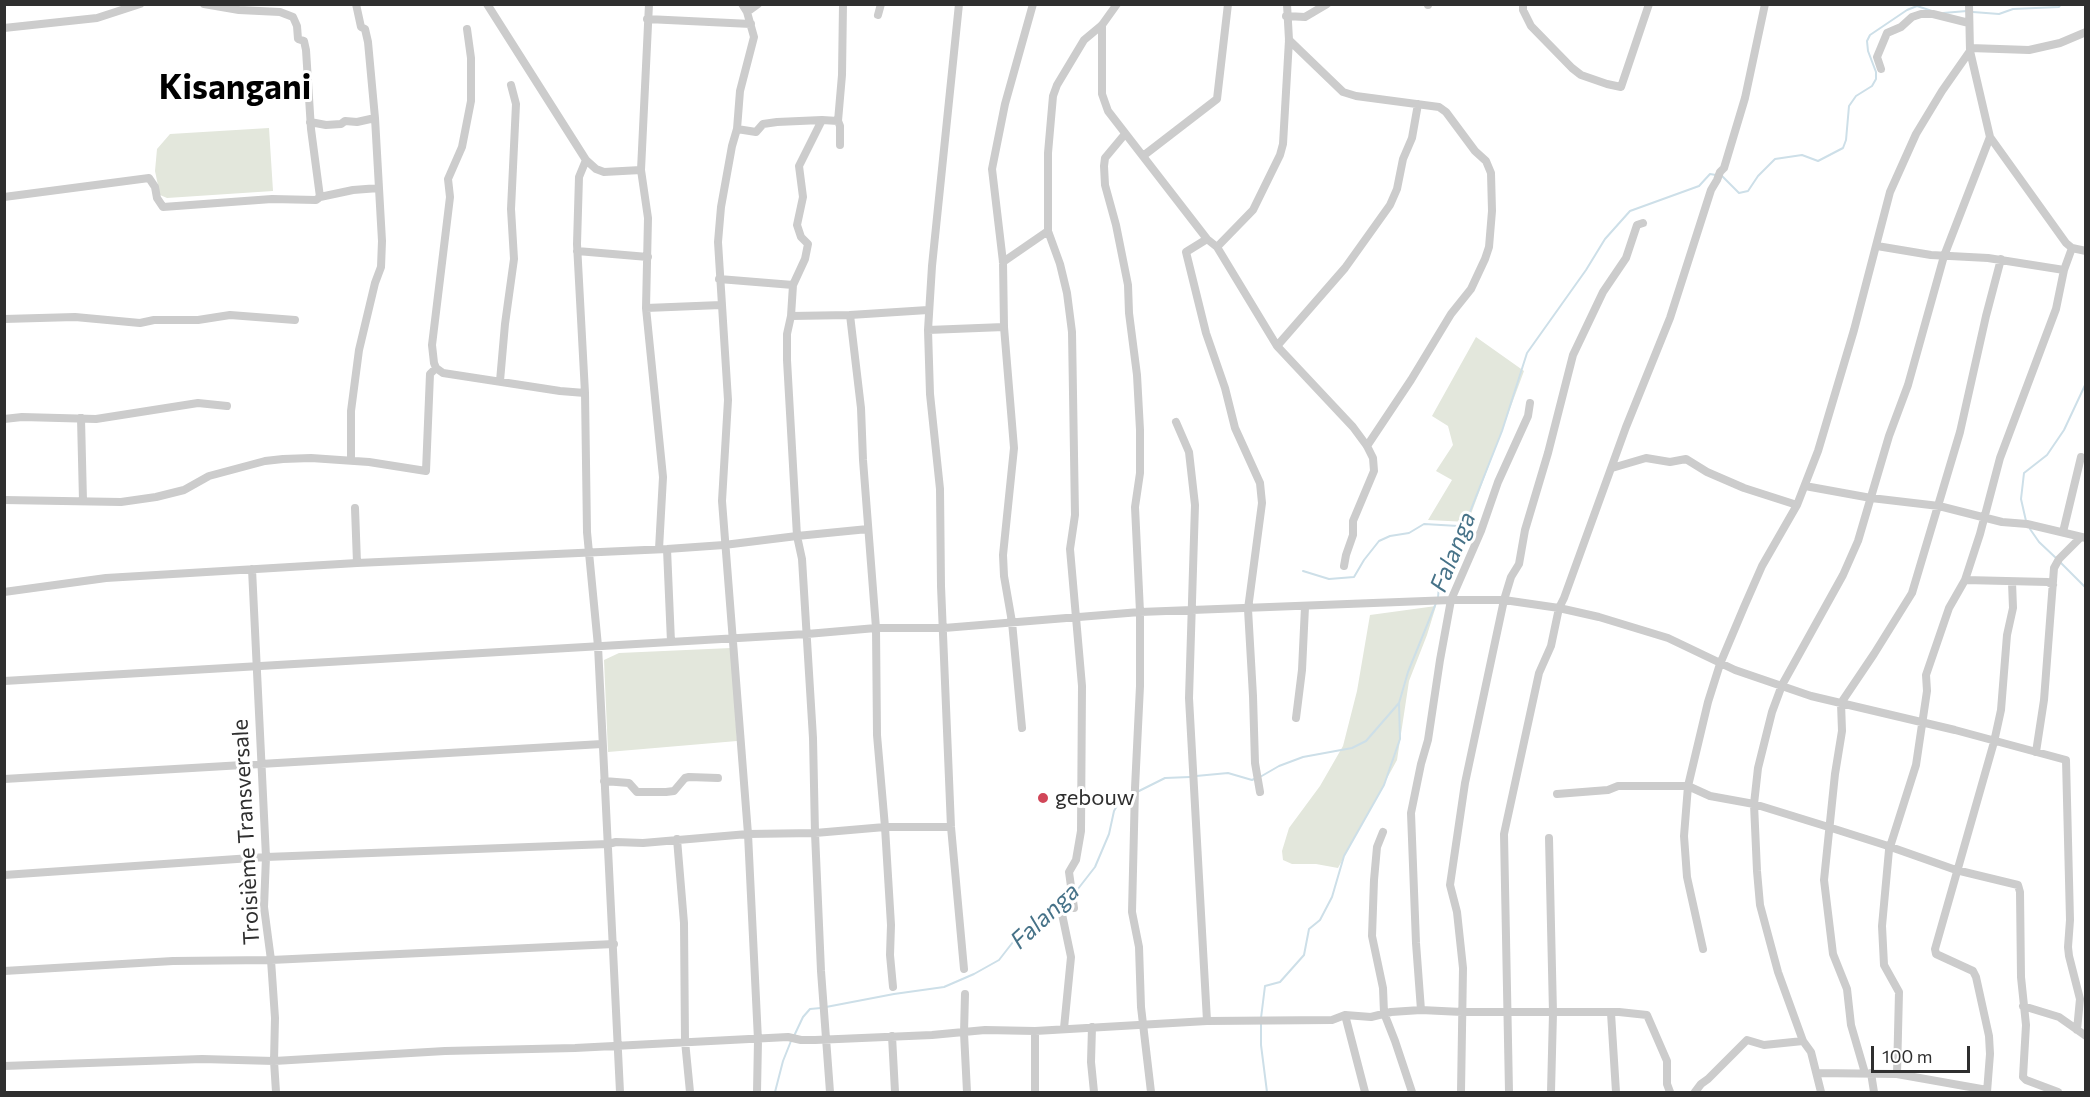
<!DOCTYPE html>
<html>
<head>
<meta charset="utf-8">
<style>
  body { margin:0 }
  #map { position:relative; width:2090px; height:1097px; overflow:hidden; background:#fff; font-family:Commissioner,sans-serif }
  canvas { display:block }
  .frame { position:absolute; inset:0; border:6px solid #2f2f2f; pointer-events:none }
  .scale { position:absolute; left:1871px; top:1046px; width:99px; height:27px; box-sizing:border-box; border:3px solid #2f2f2f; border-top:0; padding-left:8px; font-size:18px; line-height:21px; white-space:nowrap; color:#2f2f2f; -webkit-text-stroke:4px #fff; paint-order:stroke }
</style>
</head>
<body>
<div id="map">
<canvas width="2090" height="1097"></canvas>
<div class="frame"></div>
<div class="scale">100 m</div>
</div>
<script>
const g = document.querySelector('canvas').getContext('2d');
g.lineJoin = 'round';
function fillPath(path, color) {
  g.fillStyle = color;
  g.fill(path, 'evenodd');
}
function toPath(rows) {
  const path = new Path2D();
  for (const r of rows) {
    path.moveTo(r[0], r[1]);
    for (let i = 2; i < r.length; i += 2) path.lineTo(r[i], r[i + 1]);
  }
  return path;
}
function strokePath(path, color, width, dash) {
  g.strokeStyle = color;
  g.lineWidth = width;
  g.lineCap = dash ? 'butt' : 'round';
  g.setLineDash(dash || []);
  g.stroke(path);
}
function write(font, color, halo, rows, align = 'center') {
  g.font = font + ' Commissioner,sans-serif';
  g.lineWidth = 6;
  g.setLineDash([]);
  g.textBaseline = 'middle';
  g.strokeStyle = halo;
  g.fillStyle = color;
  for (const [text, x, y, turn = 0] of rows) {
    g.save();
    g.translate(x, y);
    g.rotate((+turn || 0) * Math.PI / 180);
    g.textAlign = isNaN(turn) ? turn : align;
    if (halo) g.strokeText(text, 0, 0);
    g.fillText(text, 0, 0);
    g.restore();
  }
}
fillPath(toPath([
  [269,128,273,191,167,198,160,195,155,171,157,149,170,134],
  [1476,337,1524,371,1468,522,1428,520,1452,480,1436,471,1453,445,1448,426,1432,416],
  [1436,606,1427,635,1409,681,1397,760,1338,868,1316,864,1292,864,1283,860,1282,851,1289,828,1320,786,1343,746,1357,691,1370,615],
  [731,648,737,741,608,752,604,660,619,653]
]), '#e3e7dc');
strokePath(toPath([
  [1973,12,1999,14,2013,9,2059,7,2061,4],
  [1943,13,1967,11],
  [2026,521,2021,499,2024,473,2047,455,2064,430,2086,383],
  [2030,529,2039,542,2056,558],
  [2060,562,2086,588],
  [1303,571,1329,579,1354,577,1364,560,1379,541,1390,536,1409,533,1424,524,1458,526,1465,523],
  [1438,598,1439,585,1466,522,1502,431,1527,353,1586,270,1605,239,1630,211,1699,186,1710,174,1722,176,1739,193,1748,191,1758,176,1775,159,1802,155,1818,161,1843,148,1846,140,1849,106,1856,96,1872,86,1876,79,1876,72,1868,51,1867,41,1870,35,1907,10,1917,6,1932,11],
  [2086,684,2086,701],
  [1196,776,1228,773,1252,780,1254,779],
  [1260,777,1279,766,1303,757,1352,748,1366,741,1399,703,1408,672,1436,603],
  [1139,791,1165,778,1190,777],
  [1074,894,1095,867,1109,834,1114,811,1121,799,1134,794],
  [826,1007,894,994,944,987,974,974,999,960,1013,942,1041,916,1070,897],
  [1261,1018,1265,986,1280,982,1304,955,1309,929,1320,920,1332,897,1344,856,1384,785,1400,739,1399,703],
  [1261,1024,1261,1045,1267,1092],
  [794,1036,803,1017,810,1009,821,1008],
  [775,1092,783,1061,791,1041]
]), '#cddfe8', 2);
strokePath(toPath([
  [204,4,239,10,280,12,293,17,297,26,298,39,304,41,306,50,311,129,320,197],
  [487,4,586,160,596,169,604,172,641,170],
  [649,4,641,170,648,218,646,308,663,477,659,549],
  [742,4,747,12,754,37,740,91,737,129,732,146,721,207,718,242,728,400,722,501,748,834,758,1040,757,1092],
  [959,4,932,266,928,330,930,394,940,489,941,586,951,827,964,969],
  [1523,4,1523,10,1531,26,1572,68,1581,75,1607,84,1621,87,1649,4],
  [1969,4,1970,51,1990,137,2066,243,2072,248,2086,251],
  [1428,5,1428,4],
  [747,12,758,4],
  [878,15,881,4],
  [1286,16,1305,17,1327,4],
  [647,19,751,24],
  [1102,25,1102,94,1108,111,1207,239,1217,247,1277,346,1353,427,1367,446,1373,458,1374,471,1353,521,1353,535,1346,555,1344,566],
  [4,28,97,18,140,4],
  [467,29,471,58,471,101,462,147,448,179,450,197,432,345,434,363,436,368,443,373,560,391,585,393],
  [1289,40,1343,92,1356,96,1439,107,1446,112,1475,151,1486,161,1491,173,1492,211,1489,247,1485,259,1471,289,1451,314,1411,380,1367,446],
  [1970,48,2029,50,2060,43,2086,32],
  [1881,69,1877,57,1887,33,1901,27,1912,17,1921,14,1933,14,1969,23],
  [310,122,326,125,341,124,345,121,357,122,375,118],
  [737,129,756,132,763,124,777,122,822,120],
  [1125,134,1105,158,1104,166,1105,185,1116,225,1128,285,1129,313,1137,375,1140,430,1140,473,1135,507,1140,612,1140,686,1135,788,1132,912,1139,947,1141,1007,1151,1092],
  [840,145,840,126,838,121,842,75,843,4],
  [1143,156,1217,99,1228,4],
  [586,160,579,177,577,244,585,393,587,532,598,646,620,1092],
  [4,197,149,178,155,187,157,198,163,207,272,199,316,200,320,197,353,190,379,188],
  [1207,239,1186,252,1206,333,1225,388,1235,428,1260,483,1262,503,1248,609,1253,696,1255,763,1260,792],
  [1877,246,1931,255,1988,258,2064,270,2072,248],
  [1217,247,1253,210,1280,155,1283,144,1289,40,1287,4],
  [577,251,648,257],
  [1003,262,1048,231],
  [719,279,793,285],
  [646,308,721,305],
  [850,315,861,408,863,460,876,628,877,735,885,827,891,925,890,955,893,987],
  [791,316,850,315,928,310],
  [4,319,75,317,140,323,154,320,198,320,230,315,295,320],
  [928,330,1004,327],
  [1277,346,1345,268,1390,205,1397,189,1403,159,1412,138,1418,104],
  [500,381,505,324,514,259,511,209,516,104,511,85],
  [81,418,83,501],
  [4,419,22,417,96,419,198,403,227,406],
  [1176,422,1189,452,1195,505,1189,698,1207,1021],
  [351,460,351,411,359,350,375,283,381,267,382,241,375,118,368,42,365,29,361,27,356,4],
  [1612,468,1646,458,1670,462,1686,459,1707,472,1744,488,1797,505],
  [1805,486,1871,498,1939,506,2002,522,2027,524,2086,538],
  [4,500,121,502,156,497,184,490,209,476,265,461,283,459,311,458,369,462,426,471,430,374,436,368],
  [355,508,357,563],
  [2063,532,2081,457],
  [667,549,671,642],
  [252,569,266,857,264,907,271,960,275,1018,274,1061,276,1092],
  [1965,580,2048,582,2053,585],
  [4,592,106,578,357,563,667,549,724,545,797,536,868,529],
  [4,681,807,634,876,628,944,628,1140,612,1451,600,1504,600,1559,608,1599,617,1668,638,1735,670,1811,696,1955,730,2066,760,2070,920,2068,947,2069,956,2080,999,2077,1030],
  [1296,718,1302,670,1305,607],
  [1022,728,1012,622,1004,576,1003,555,1014,448,1004,327,1003,262,992,169,1005,104,1033,4],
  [2036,752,2044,700,2054,568,2059,559,2081,537],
  [4,779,602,744],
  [604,781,629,783,637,792,666,792,674,791,685,778,689,777,718,778],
  [1557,794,1608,790,1618,786,1688,786,1710,796,1754,804,1822,825,1885,845,1956,870,2018,885,2020,892,2021,977,2026,1025,2023,1077,2026,1080,2058,1092],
  [1383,832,1377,847,1374,880,1372,936,1383,988,1384,1013,1395,1041,1412,1092],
  [1549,838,1553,1013,1551,1092],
  [677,839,684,923,685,1041,690,1092],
  [4,875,266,857,608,844,616,842,643,843,748,834,815,833,885,827,951,827],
  [1703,949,1687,877,1684,836,1688,786,1708,702,1720,664,1744,607,1762,566,1797,505,1818,451,1854,330,1890,192,1916,134,1942,91,1970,51],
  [4,971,173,961,271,960,614,944],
  [965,994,964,1033,967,1092],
  [2023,1006,2059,1017,2086,1036],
  [1421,1010,1416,943,1411,813,1421,764,1428,740,1440,660,1451,600,1481,531,1498,482,1528,416,1530,403],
  [1611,1013,1616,1092],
  [1345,1015,1365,1092],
  [1092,1027,1091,1062,1094,1092],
  [1064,1028,1071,957,1062,914,1066,908,1074,908,1069,872,1076,860,1081,831,1082,686,1070,549,1075,515,1072,332,1067,293,1060,264,1048,231,1048,153,1053,96,1057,85,1084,40,1102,25,1117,4],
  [1035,1031,1035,1092],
  [892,1036,895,1092],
  [4,1066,202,1059,274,1061,445,1051,575,1048,788,1037,801,1040,815,1040,932,1035,985,1030,1035,1031,1207,1021,1332,1020,1345,1015,1371,1017,1391,1012,1421,1010,1462,1012,1619,1012,1647,1015,1667,1061,1667,1084,1670,1092],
  [1817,1073,1897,1074,1987,1090],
  [1865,1073,1851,1025,1847,989,1833,954,1824,880,1835,774,1842,731,1841,703,1874,654,1912,593,1960,432,1986,316,2001,259],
  [1871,1073,1874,1092],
  [1897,1074,1899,992,1884,965,1882,926,1889,850,1916,765,1927,691,1926,675,1949,608,1965,580,1980,534,2000,458,2056,309,2064,270],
  [830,1092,821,971,815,833,813,738,802,559,797,536,787,360,787,334,791,316,793,285,805,259,808,244,801,237,797,225,803,197,799,166,822,120,838,121],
  [1461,1092,1463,968,1457,912,1450,885,1465,783,1504,600,1511,577,1519,564,1525,530,1548,453,1573,355,1603,292,1626,258,1637,225,1643,223],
  [1509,1092,1504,834,1539,673,1551,646,1559,608,1564,598,1626,427,1670,318,1711,190,1717,180,1720,172,1724,168,1745,98,1765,4],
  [1695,1092,1701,1084,1708,1079,1747,1040,1764,1045,1803,1041],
  [1821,1092,1811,1052,1803,1041,1778,972,1760,905,1757,871,1754,804,1758,768,1772,712,1782,685,1843,575,1858,541,1889,436,1908,385,1944,256,1990,137],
  [1987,1092,1990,1054,1989,1036,1976,977,1973,971,1936,954,1935,949,1994,742,2001,710,2007,635,2013,608,2012,582]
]), '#ccc', 8);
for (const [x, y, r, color] of [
  [1043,798,6,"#d14658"]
]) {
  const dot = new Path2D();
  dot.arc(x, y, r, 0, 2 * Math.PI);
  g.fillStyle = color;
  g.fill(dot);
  strokePath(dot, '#fff', 2);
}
write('22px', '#2f2f2f', '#fff', [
  ["gebouw",1055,798]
], 'left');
write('22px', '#2f2f2f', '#fff', [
  ["Troisième Transversale",246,832,-93]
]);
write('italic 24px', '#467288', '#fff', [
  ["Falanga",1453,552,-68],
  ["Falanga",1045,916,-43]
]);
write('bold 34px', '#000', '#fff', [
  ["Kisangani",235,88]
]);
</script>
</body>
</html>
